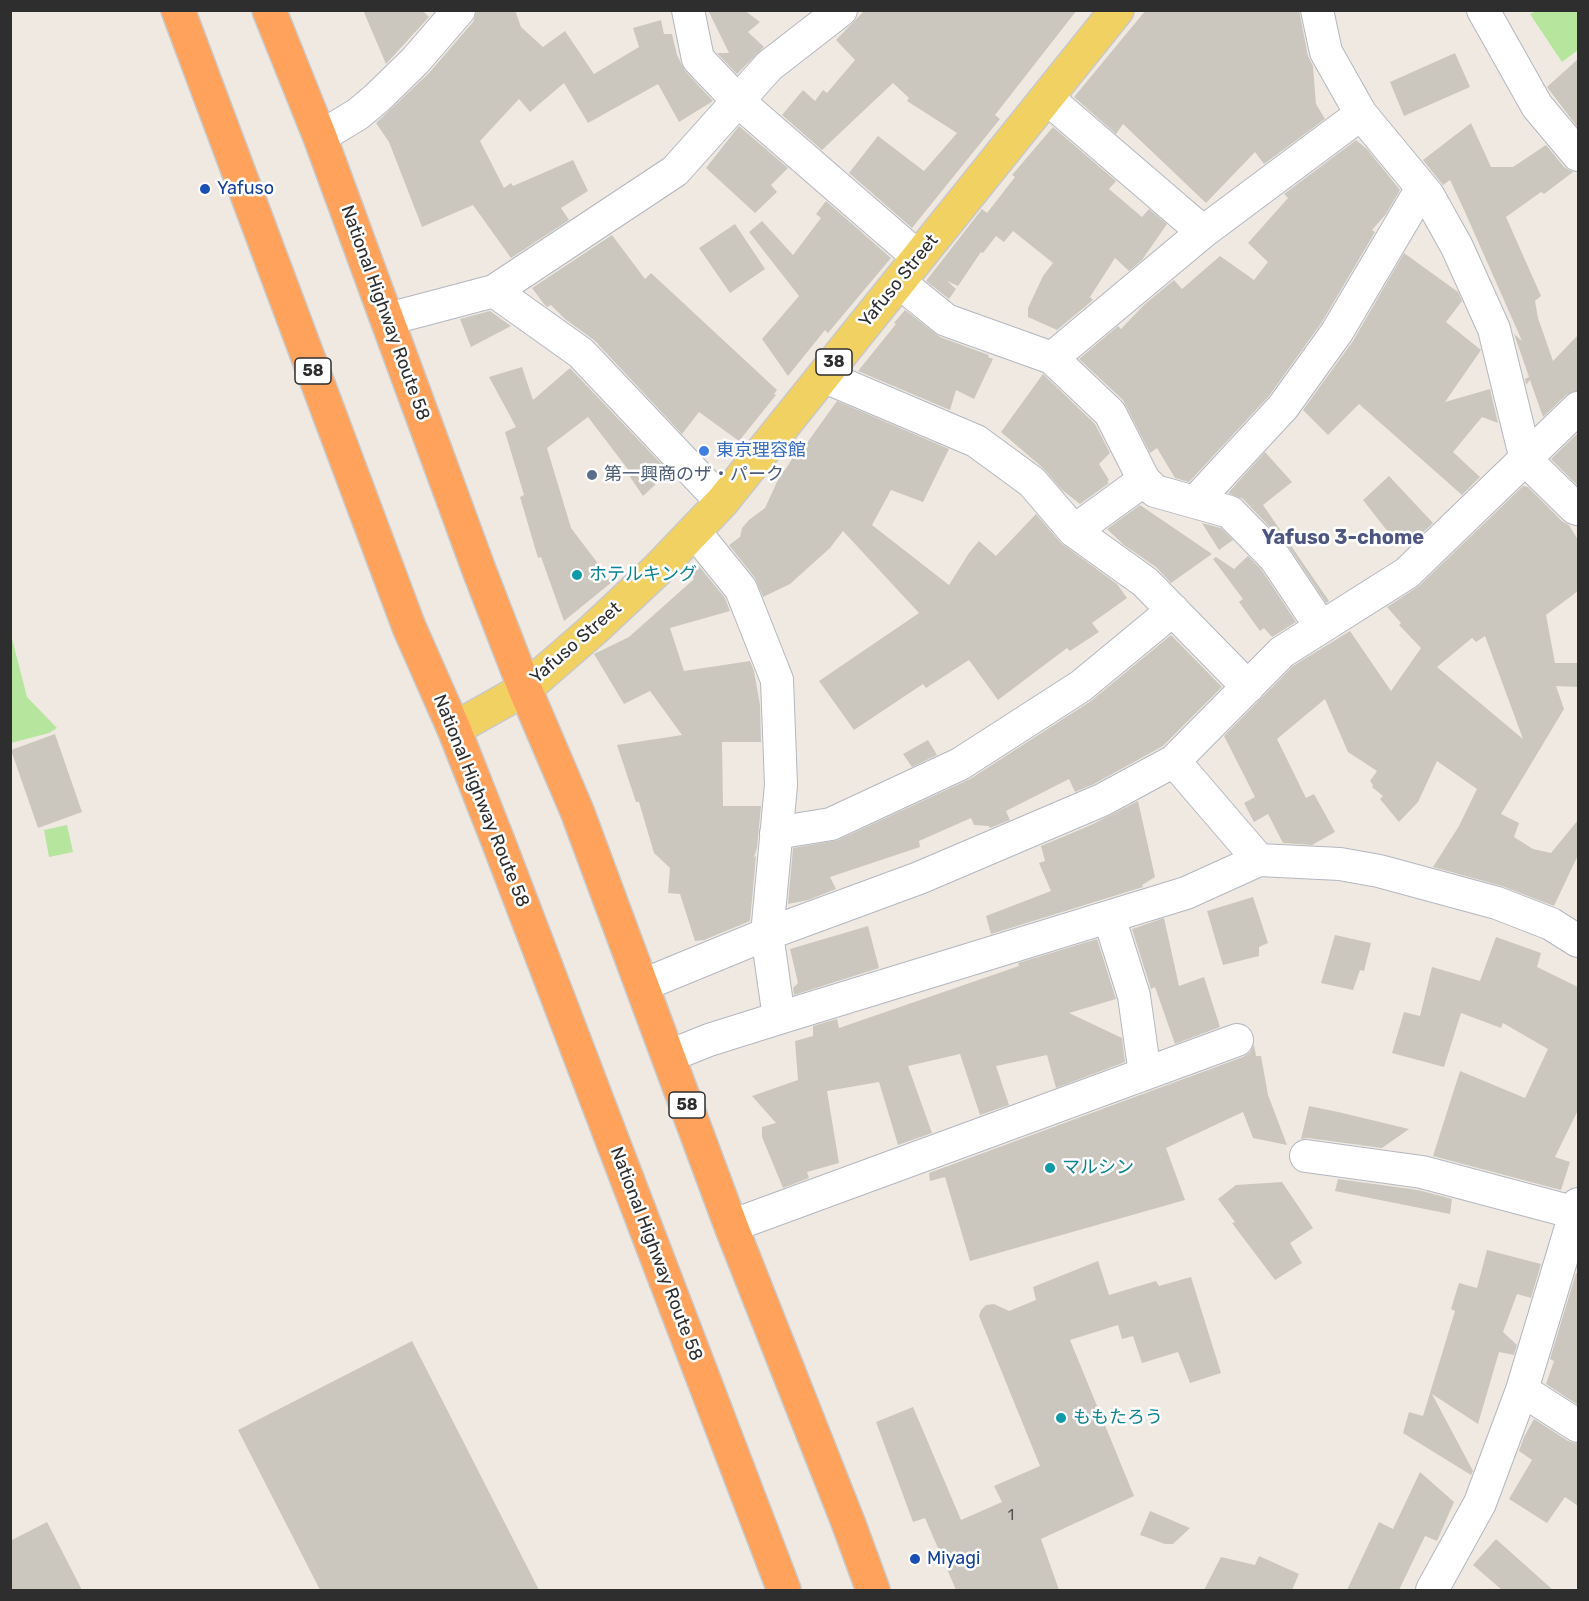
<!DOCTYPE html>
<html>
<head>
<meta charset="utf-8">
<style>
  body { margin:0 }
  #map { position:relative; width:1589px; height:1601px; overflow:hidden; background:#efe9e1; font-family:Rubik,sans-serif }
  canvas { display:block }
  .frame { position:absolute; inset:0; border:12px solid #2e2e2e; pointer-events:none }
</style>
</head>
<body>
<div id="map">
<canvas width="1589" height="1601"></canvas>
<div class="frame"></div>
</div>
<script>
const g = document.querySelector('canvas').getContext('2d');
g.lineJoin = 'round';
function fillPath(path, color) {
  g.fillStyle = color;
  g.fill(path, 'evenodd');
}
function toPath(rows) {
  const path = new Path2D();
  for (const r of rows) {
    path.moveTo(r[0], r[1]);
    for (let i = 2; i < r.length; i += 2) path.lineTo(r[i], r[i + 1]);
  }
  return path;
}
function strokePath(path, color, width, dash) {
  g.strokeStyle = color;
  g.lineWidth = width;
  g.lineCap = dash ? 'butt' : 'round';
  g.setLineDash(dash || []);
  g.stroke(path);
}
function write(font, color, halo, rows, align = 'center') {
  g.font = font + ' Rubik,"Noto Sans JP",sans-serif';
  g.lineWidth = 5;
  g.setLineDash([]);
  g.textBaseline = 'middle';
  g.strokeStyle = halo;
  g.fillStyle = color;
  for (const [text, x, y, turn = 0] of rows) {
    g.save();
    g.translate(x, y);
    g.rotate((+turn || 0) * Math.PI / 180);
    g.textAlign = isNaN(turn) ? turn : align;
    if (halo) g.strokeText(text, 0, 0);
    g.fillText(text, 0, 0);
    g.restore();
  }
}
fillPath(toPath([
  [1537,11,1578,11,1578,50,1562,62,1530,14],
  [10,631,27,697,57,728,49,733,11,743],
  [67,825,73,852,49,857,44,830]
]), '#b6e59e');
fillPath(toPath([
  [363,10,422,10,429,17,386,64],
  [477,10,515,10,521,27,543,47,565,31,594,74,639,47,633,28,661,20,664,34,672,34,677,55,685,71,713,101,679,122,658,84,588,123,564,83,530,112,519,99,480,141,504,188,511,183,513,186,573,160,588,191,561,208,569,220,511,258,473,205,422,227,389,142,376,123,429,73,473,22],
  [708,10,744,10,760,22,748,32,764,47,737,74,717,53,729,53],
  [865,10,1077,10,995,115,1000,119,912,228,849,173,878,136,924,171,957,133,907,101,909,98,893,83,822,150,782,115,803,90,815,101,823,90,827,93,855,60,836,40],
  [1146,10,1299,10,1308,56,1313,66,1316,104,1325,119,1264,164,1255,152,1206,203,1123,124,1116,134,1074,97],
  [1455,53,1470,87,1404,116,1390,82],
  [1578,59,1578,128,1547,87],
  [1471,123,1491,167,1513,167,1546,145,1564,167,1573,172,1544,194,1541,192,1506,217,1541,296,1535,301,1538,318,1553,361,1578,335,1578,391,1566,395,1543,417,1530,380,1526,385,1525,379,1529,377,1514,334,1522,341,1465,212,1450,180,1443,185,1423,160],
  [739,126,788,168,771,185,777,192,755,213,706,168],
  [1053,127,1116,181,1109,189,1142,217,1149,209,1167,224,1142,260,1129,271,1115,258,1090,297,1093,300,1057,330,1028,317,1028,308,1043,276,1053,263,1013,231,1004,242,996,236,983,253,981,252,958,286,947,281,956,289,949,299,926,281,982,209,987,213,1015,177,1012,175],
  [1356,140,1367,149,1400,190,1386,214,1372,230,1375,232,1322,322,1269,396,1189,482,1175,478,1157,448,1150,453,1123,400,1079,359,1118,326,1121,329,1145,304,1174,280,1182,289,1220,256,1254,280,1268,262,1248,243,1288,198,1284,194],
  [826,201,891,258,828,333,825,330,788,376,762,339,799,296,749,232,762,221,793,255,821,218,816,214],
  [735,224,765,269,730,293,699,248],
  [612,235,645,279,651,273,777,390,774,394,776,395,739,441,699,412,682,434,594,340,565,319,551,305,547,307,544,304,532,288],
  [1404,253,1458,292,1462,301,1446,322,1481,350,1445,402,1490,389,1498,423,1482,417,1453,452,1480,477,1462,495,1359,404,1328,435,1303,410,1353,341],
  [905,310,940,337,989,355,988,357,993,359,974,399,956,390,950,410,858,371,896,324,894,323],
  [490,311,511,326,471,347,460,319],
  [522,367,533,400,570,368,669,472,643,496,628,474,630,472,588,417,547,448,571,528,612,582,564,621,541,557,538,558,520,497,524,495,505,432,516,427,489,377],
  [1043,374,1095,424,1110,453,1099,464,1109,480,1107,482,1109,483,1080,504,1061,489,1043,468,1001,432],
  [837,401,949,449,923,502,891,490,872,525,949,585,969,553,979,541,996,556,1036,514,1061,543,1117,584,1127,598,1092,623,1099,632,1070,651,1067,648,998,700,969,660,926,688,923,684,854,730,819,681,919,613,843,531,830,548,790,584,763,597,755,578,729,545,740,537,742,528,749,520,765,508,782,471,785,470,796,453,799,454],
  [1578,433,1578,486,1551,459],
  [1265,452,1292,482,1263,505,1329,601,1326,603,1288,546,1243,499,1228,493],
  [1389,476,1433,523,1413,542,1400,531,1392,537,1363,500],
  [1523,486,1528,487,1562,521,1569,525,1578,540,1578,591,1546,615,1555,663,1578,663,1578,687,1556,686,1564,709,1501,814,1519,823,1514,837,1533,849,1551,853,1578,820,1578,855,1554,906,1502,886,1433,867,1459,826,1477,789,1437,761,1418,802,1399,822,1380,799,1383,796,1372,787,1373,785,1370,781,1377,771,1348,752,1325,699,1277,739,1306,798,1314,794,1335,832,1312,845,1283,843,1268,814,1254,822,1244,803,1255,797,1224,736,1293,666,1350,631,1391,691,1421,648,1399,625,1401,623,1387,607,1419,586],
  [1485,636,1523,739,1437,667,1472,638,1476,642],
  [1140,505,1212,554,1171,583,1156,567,1124,545,1107,529],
  [1202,523,1221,528,1233,540,1219,550],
  [1248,556,1261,569,1296,622,1272,637,1264,628,1260,631,1239,602,1243,599,1213,559,1216,557,1234,569],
  [699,566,725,598,730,611,670,628,684,671,750,661,754,671,760,705,761,742,722,742,723,806,761,806,757,848,754,857,756,856,750,921,704,940,695,941,680,894,668,893,670,868,654,853,639,802,636,802,617,745,682,735,650,691,624,704,594,654,629,637,694,579,690,572],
  [1171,635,1222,687,1163,746,1094,784,1075,792,1069,779,1006,811,1010,820,990,828,989,826,974,825,971,818,919,841,920,847,830,877,836,889,808,900,788,904,793,848,838,840,970,779,1091,701],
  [55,734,82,812,38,828,11,750],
  [928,740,937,755,912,767,903,754],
  [1138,801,1155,877,1142,885,1143,887,991,934,986,916,1051,891,1039,863,1045,861,1041,846,1091,825],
  [1253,897,1268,943,1259,947,1259,956,1223,965,1207,911],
  [1164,918,1179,986,1204,977,1220,1027,1175,1044,1155,987,1151,989,1132,929],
  [868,926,879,968,794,995,793,988,798,983,790,949],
  [1335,935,1371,943,1364,971,1360,970,1353,990,1321,983],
  [1496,937,1541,953,1537,967,1578,987,1578,1110,1555,1157,1570,1162,1561,1190,1433,1156,1460,1071,1525,1098,1548,1049,1503,1023,1501,1028,1461,1013,1444,1067,1392,1053,1404,1012,1420,1016,1432,967,1480,981],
  [1097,939,1116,999,1069,1013,1122,1038,1125,1062,1056,1088,1047,1055,996,1066,1009,1105,980,1115,960,1054,908,1066,932,1133,898,1145,879,1082,827,1091,839,1163,807,1172,809,1178,783,1188,762,1137,762,1127,776,1123,752,1096,798,1080,795,1041,813,1036,813,1026,837,1019,839,1028,1019,966,1018,963],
  [1254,1045,1256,1056,1261,1056,1268,1095,1287,1145,1253,1138,1243,1112,1166,1148,1185,1200,970,1261,945,1177,930,1181,929,1173,1243,1057,1250,1052],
  [1309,1106,1338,1112,1409,1129,1382,1148,1308,1138,1301,1139],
  [1338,1179,1418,1190,1452,1199,1450,1214,1335,1191],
  [1282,1182,1313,1228,1290,1243,1302,1263,1275,1280,1232,1223,1235,1222,1218,1199,1236,1185],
  [1487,1250,1541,1264,1531,1298,1517,1294,1503,1332,1517,1345,1514,1355,1499,1352,1478,1424,1432,1394,1473,1471,1471,1475,1403,1433,1409,1412,1423,1416,1455,1311,1451,1309,1459,1283,1477,1288],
  [1098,1261,1109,1295,1156,1281,1159,1286,1191,1277,1221,1373,1190,1383,1178,1352,1142,1363,1133,1336,1122,1339,1118,1325,1070,1340,1134,1496,1041,1539,1059,1590,956,1590,925,1518,913,1522,876,1422,913,1407,961,1520,1002,1502,994,1486,1040,1466,979,1316,981,1310,986,1305,994,1304,1009,1311,1036,1300,1033,1287],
  [1576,1273,1578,1274,1578,1405,1546,1384,1554,1361,1550,1359],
  [412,1341,539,1590,320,1590,238,1430],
  [1534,1419,1568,1441,1578,1444,1578,1506,1565,1497,1547,1523,1509,1499,1532,1460,1519,1451,1524,1437],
  [1420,1472,1454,1502,1437,1541,1425,1536,1399,1590,1347,1590,1379,1522,1393,1529],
  [1150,1511,1190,1528,1173,1544,1165,1544,1140,1535],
  [47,1522,82,1590,10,1590,10,1541],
  [1496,1539,1553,1590,1502,1590,1473,1565],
  [1259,1556,1299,1574,1292,1590,1204,1590,1221,1557,1255,1565]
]), '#cbc7bf');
const street = toPath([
  [688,10,698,59,738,101,918,257],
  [1317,10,1326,52,1361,114,1428,195,1457,247,1494,329,1526,460,1575,508,1578,509],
  [1483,10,1537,106,1578,155],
  [1047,98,1203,232],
  [320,137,358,114,377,98,415,61,459,10],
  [899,282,946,320,1052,358,1110,413,1144,480,1155,491,1230,512,1275,558,1321,627],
  [494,291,581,353,722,502],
  [388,319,494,291,675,171,769,66,841,10],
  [1052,358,1203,232,1361,114],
  [823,376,976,441,1032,482,1074,531,1145,582,1248,687],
  [1195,502,1283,407,1337,332,1422,188],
  [1074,531,1144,480],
  [695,532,741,589,777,680,781,785,767,934,779,1018],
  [1174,761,1259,860],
  [776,833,831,824,960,764,1081,686,1173,610],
  [1109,917,1134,996,1145,1074],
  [643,985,767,934,919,878,1102,800,1174,761,1282,652,1407,573,1578,408],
  [669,1056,709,1040,779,1018,1186,893,1259,860,1340,864,1379,871,1497,903,1551,924,1578,941],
  [1306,1156,1422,1172,1576,1213],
  [731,1226,1237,1040],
  [1522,1390,1578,1426],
  [1432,1590,1480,1503,1522,1390,1578,1204]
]);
const primary = toPath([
  [454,729,525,689,593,630,657,570,722,502,1117,10]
]);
const highway = toPath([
  [178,10,409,627,454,729,498,841,784,1590],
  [269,10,320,137,479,570,525,689,577,811,731,1226,848,1522,873,1590]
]);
strokePath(street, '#b4b7c1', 34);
strokePath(primary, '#c9c9c9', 36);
strokePath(highway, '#c9c9c9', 36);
strokePath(street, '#fff', 32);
strokePath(primary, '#f2d163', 33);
strokePath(highway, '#ffa35c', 33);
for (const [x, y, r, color] of [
  [205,189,6,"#1a4fb4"],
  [704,451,6,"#3f7fe0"],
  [592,475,6,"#5c6f8a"],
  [577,575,6,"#0f9aa8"],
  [1050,1168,6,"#0f9aa8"],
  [1061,1418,6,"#0f9aa8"],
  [915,1559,6,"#1a4fb4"]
]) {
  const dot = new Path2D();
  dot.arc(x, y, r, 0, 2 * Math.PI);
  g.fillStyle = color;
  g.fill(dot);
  strokePath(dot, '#fff', 2);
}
write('15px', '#555452', null, [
  ["1",1011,1516]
]);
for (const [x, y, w] of [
  [834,362,36],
  [313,371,36],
  [687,1105,36]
]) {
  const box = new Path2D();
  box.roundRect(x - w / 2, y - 13, w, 26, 4.5);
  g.fillStyle = '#fff';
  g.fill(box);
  strokePath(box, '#2e2e2e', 1.5);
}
write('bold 16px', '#2e2e2e', null, [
  ["38",834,362],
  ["58",313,371],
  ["58",687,1105]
]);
write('18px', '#164399', '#fff', [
  ["Yafuso",217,189],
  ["Miyagi",927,1559]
], 'left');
write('18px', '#2e2e2e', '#fff', [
  ["Yafuso Street",899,281,-51],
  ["National Highway Route 58",385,313,70],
  ["Yafuso Street",576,643,-41],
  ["National Highway Route 58",481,801,68],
  ["National Highway Route 58",656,1254,69]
]);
write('18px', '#366cbe', '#fff', [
  ["東京理容館",716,451]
], 'left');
write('18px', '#4e5e75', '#fff', [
  ["第一興商のザ・パーク",604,475]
], 'left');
write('18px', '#0d838f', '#fff', [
  ["ホテルキング",589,575],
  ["マルシン",1062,1168],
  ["ももたろう",1073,1418]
], 'left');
write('bold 20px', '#4d5680', '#fff', [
  ["Yafuso 3-chome",1343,538]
]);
</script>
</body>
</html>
